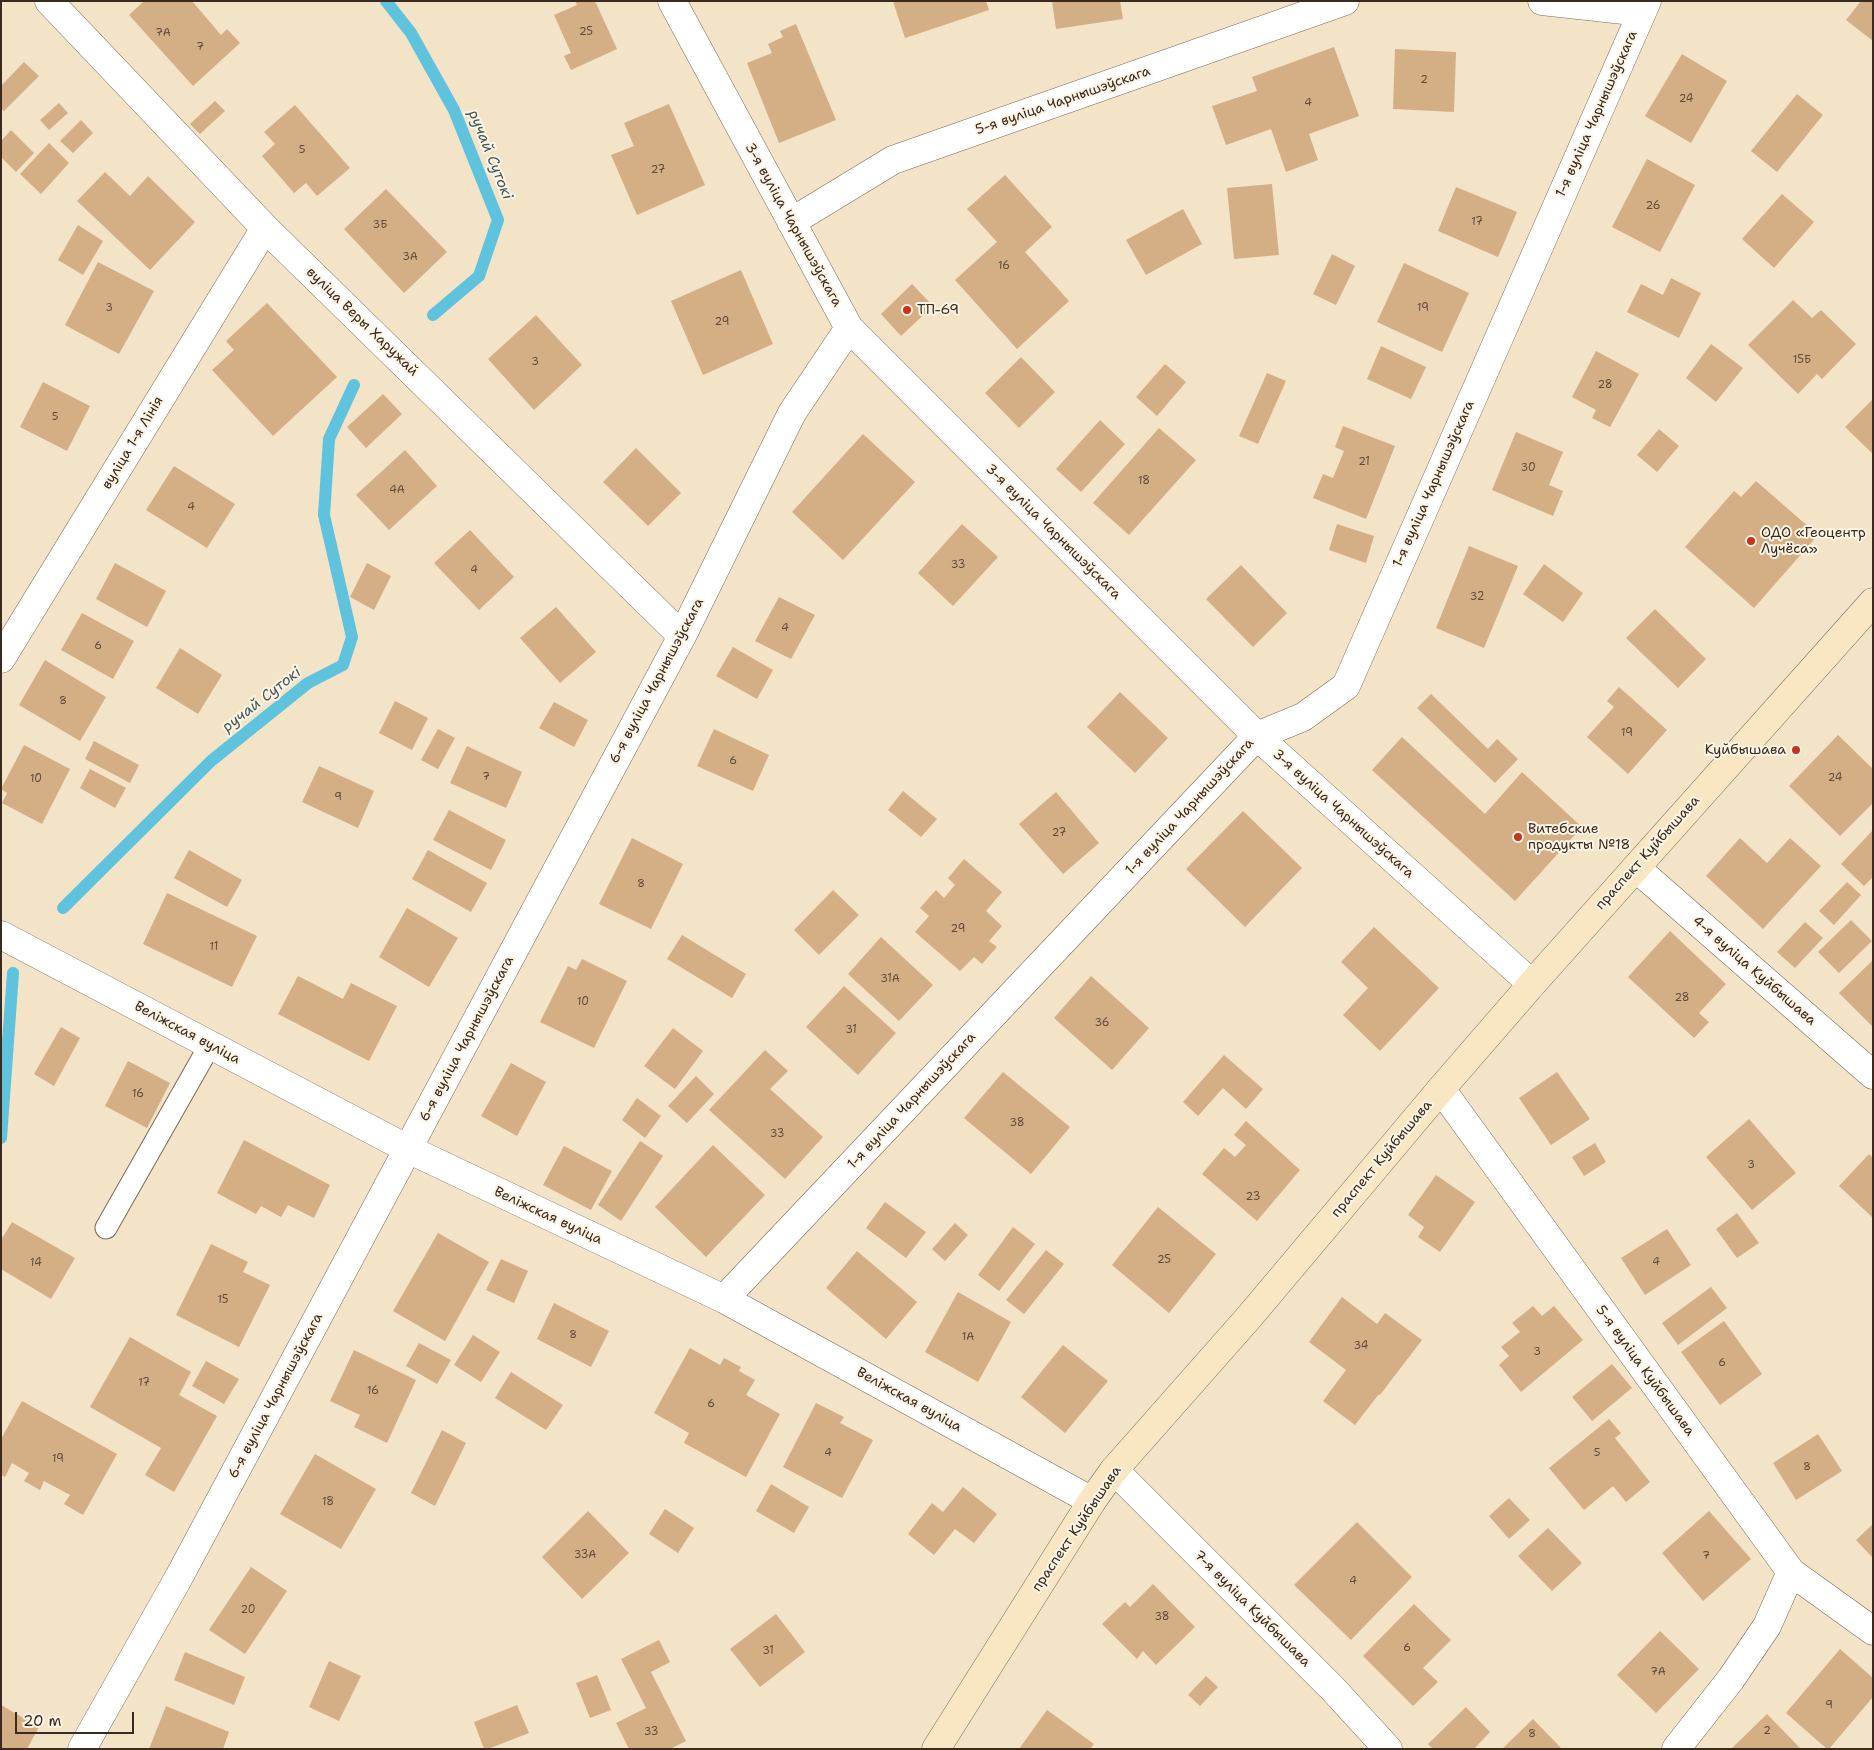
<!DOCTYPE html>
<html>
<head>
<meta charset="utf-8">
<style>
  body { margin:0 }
  #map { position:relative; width:1874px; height:1750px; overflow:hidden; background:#f3e3c7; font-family:"Shantell Sans",sans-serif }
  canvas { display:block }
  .frame { position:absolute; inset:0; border:2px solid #3b2a1e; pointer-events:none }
  .scale { position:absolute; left:15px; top:1712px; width:119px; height:22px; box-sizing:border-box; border:2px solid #3b2a1e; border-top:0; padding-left:6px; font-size:15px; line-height:18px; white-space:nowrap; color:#3b2a1e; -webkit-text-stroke:4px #fcf5e5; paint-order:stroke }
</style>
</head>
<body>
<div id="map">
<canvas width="1874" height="1750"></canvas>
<div class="frame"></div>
<div class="scale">20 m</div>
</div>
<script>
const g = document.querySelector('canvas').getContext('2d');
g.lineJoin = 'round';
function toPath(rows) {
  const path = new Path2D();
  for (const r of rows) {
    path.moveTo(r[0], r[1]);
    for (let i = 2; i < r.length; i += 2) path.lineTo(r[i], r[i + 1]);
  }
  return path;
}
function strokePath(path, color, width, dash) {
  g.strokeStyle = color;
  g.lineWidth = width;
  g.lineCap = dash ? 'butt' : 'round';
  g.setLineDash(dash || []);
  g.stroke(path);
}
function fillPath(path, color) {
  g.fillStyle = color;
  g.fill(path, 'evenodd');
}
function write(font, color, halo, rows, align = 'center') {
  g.font = font + ' "Shantell Sans",sans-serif';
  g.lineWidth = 4;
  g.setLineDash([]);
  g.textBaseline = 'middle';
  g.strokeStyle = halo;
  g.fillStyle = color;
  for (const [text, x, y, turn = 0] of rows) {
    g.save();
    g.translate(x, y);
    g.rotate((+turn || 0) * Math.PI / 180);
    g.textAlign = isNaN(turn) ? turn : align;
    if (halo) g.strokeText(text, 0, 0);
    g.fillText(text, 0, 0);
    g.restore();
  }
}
strokePath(toPath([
  [386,1,411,33,454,110,498,220,479,276,433,315],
  [63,908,211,761,308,683,343,665,352,637,324,515,329,439,354,385],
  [1,1138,13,973]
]), '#5fc3dd', 12);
fillPath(toPath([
  [144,1,192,1,221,35,227,29,240,43,193,86,129,15],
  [575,1,595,1,617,49,571,70,564,56,571,53,554,15,577,5],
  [893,1,986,1,989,10,905,38],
  [1052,1,1120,1,1123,19,1056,29],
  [1861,1,1873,1,1873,41,1846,20],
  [796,24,836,120,779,143,747,63,772,53,768,44,783,37,780,31],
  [1334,47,1359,116,1309,134,1318,160,1286,172,1271,129,1226,145,1212,106,1257,91,1252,77],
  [1395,49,1456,52,1454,112,1393,109],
  [1682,54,1727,81,1691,143,1645,116],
  [24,62,39,76,4,111,1,109,1,86],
  [1797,94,1823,115,1777,172,1751,151],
  [215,101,225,111,200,134,190,124],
  [59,103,68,113,49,130,40,120],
  [669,104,705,185,637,215,611,155,634,146,624,123],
  [295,105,350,168,317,196,306,183,294,193,262,156,275,144,264,132],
  [81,120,93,133,73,153,60,141],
  [11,130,34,153,16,172,1,157,1,141],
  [49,143,69,163,41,194,20,174],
  [1647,159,1695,185,1660,252,1612,227],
  [105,172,130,196,148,176,195,222,150,270,77,201],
  [1005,175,1052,227,1025,252,1069,301,1017,349,955,280,997,242,967,209],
  [1272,184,1279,255,1234,259,1227,188],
  [1456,187,1517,212,1498,257,1438,231],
  [386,189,447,252,404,293,344,229],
  [1782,194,1814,222,1774,268,1742,239],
  [1183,209,1202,244,1146,275,1126,240],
  [78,225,103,241,83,275,58,260],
  [1332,254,1355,266,1336,305,1313,294],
  [98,262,154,291,119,354,65,325],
  [1404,263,1469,293,1442,352,1377,322],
  [741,270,773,344,703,375,671,301],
  [1671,278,1701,293,1679,338,1627,312,1641,284,1663,295],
  [912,284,933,306,901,336,881,314],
  [1793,300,1812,318,1821,310,1856,344,1822,379,1817,374,1798,394,1748,345],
  [267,303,337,377,273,436,212,370,234,350,226,341],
  [536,315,582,365,534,410,488,359],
  [1711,344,1743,368,1716,402,1686,378],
  [1381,346,1426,367,1411,399,1367,379],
  [1596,351,1639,374,1610,427,1592,418,1596,410,1572,397],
  [1021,357,1055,392,1019,428,985,393],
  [1165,364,1186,382,1157,416,1136,397],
  [1267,373,1286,381,1258,444,1239,436],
  [43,382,90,406,67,451,20,427],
  [383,394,402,414,366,448,347,427],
  [1873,399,1873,454,1845,427],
  [1100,420,1125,444,1081,492,1056,469],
  [1343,426,1395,446,1366,519,1313,498,1323,474,1333,478,1344,451,1335,447],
  [1159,428,1196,460,1129,535,1093,503],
  [1659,429,1679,446,1657,472,1637,455],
  [1516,432,1563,452,1549,485,1563,491,1553,516,1492,490],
  [863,434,915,482,843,560,792,512],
  [636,448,681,493,648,526,603,482],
  [405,450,437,486,389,530,356,495],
  [174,466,235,504,207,548,146,510],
  [1756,481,1818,535,1754,608,1685,547,1734,491,1741,497],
  [962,524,998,557,953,606,918,573],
  [1337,524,1374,536,1366,563,1329,550],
  [470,530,514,577,479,610,434,563],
  [1469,546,1518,566,1484,648,1436,628],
  [115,563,166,591,147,627,96,599],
  [367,563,391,576,374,610,350,597],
  [1544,564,1583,593,1563,622,1523,594],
  [1241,565,1287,613,1253,647,1206,599],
  [779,597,815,615,791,659,755,641],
  [556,607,596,652,560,683,520,638],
  [1655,609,1706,659,1678,688,1626,638],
  [82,613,134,641,113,679,61,650],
  [733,647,773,670,757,699,716,676],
  [180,648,222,675,198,714,156,688],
  [45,660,106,697,80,741,19,705],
  [1619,687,1667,730,1628,774,1587,737,1614,707,1607,701],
  [1120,692,1168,738,1135,773,1087,727],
  [1431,694,1488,749,1497,739,1518,759,1495,783,1417,708],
  [395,701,428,718,412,750,379,733],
  [554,702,588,720,574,747,539,728],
  [438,729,455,738,438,769,421,760],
  [714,729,769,755,753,791,697,766],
  [1838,735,1873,769,1873,803,1840,836,1789,786],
  [1402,737,1485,814,1522,772,1582,827,1515,901,1372,770],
  [94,741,139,765,130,783,85,759],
  [24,745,70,769,42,824,2,803,7,793,1,789],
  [467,746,522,772,506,808,450,783],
  [319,766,374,791,358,828,302,802],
  [90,769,126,788,115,808,80,788],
  [903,791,937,819,921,837,888,810],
  [1056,792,1099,843,1063,874,1019,824],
  [449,810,506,840,491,870,433,840],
  [1243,811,1302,868,1245,927,1186,869],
  [1873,830,1873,877,1864,886,1841,864],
  [632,838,683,864,651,929,599,904],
  [1740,838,1767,863,1790,838,1821,866,1763,929,1706,876],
  [189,850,242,880,227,907,174,878],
  [428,850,487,883,471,912,412,879],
  [964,859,1002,892,986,911,1002,926,989,941,997,947,982,964,974,957,960,971,915,932,929,916,920,908,936,890,944,898,955,885,948,878],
  [1847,882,1861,895,1834,925,1819,911],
  [833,890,859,915,819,955,794,930],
  [167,893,257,936,232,987,143,944],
  [407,908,458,938,429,987,379,957],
  [1851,920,1872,941,1839,973,1818,952],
  [1805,922,1823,938,1795,968,1777,952],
  [1374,927,1439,988,1380,1051,1343,1015,1368,988,1341,962],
  [1670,931,1726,984,1699,1013,1709,1022,1694,1038,1628,977],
  [682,935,746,974,732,998,667,959],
  [881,937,933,985,899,1021,848,974],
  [582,959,627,981,594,1048,540,1022,568,966,576,970],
  [1873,960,1873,1027,1839,993],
  [298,976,343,999,351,983,397,1006,369,1061,278,1014],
  [1091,976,1149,1028,1112,1070,1054,1018],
  [844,986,896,1033,858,1075,806,1027],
  [61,1027,80,1038,54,1086,34,1074],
  [673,1028,703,1051,675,1089,644,1066],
  [765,1050,788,1071,770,1089,823,1137,785,1179,709,1110],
  [1224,1055,1263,1089,1246,1109,1223,1088,1198,1116,1183,1102],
  [128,1061,170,1083,147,1128,105,1106],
  [511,1063,546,1082,517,1136,481,1116],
  [1003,1072,1070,1127,1031,1174,964,1118],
  [1557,1072,1590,1119,1551,1145,1519,1098],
  [696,1076,714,1094,687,1123,668,1106],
  [637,1098,661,1116,645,1138,622,1120],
  [1749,1119,1796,1173,1752,1210,1706,1157],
  [1246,1121,1300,1170,1257,1221,1202,1174,1224,1148,1235,1157,1246,1145,1234,1135],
  [244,1140,330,1185,314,1218,288,1205,281,1217,261,1206,256,1214,217,1193],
  [640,1141,663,1156,621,1221,598,1205],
  [1595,1143,1606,1162,1584,1176,1572,1157],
  [713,1145,765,1195,706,1257,655,1207],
  [564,1146,612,1171,591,1210,543,1185],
  [1869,1154,1873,1158,1873,1218,1839,1186],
  [1436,1175,1475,1202,1440,1252,1418,1237,1424,1227,1408,1215],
  [885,1202,926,1232,906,1258,866,1228],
  [1158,1207,1216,1254,1169,1313,1112,1265],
  [1737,1213,1759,1243,1737,1258,1716,1229],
  [12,1222,75,1258,51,1299,1,1269,1,1240],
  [955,1223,968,1235,945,1261,932,1249],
  [1013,1227,1035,1244,999,1291,978,1275],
  [1667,1229,1691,1265,1645,1295,1621,1258],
  [438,1233,489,1262,445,1341,393,1311],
  [211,1244,248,1262,243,1272,270,1285,239,1347,176,1315],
  [1046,1250,1064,1264,1024,1314,1006,1300],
  [857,1251,917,1302,886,1339,826,1288],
  [501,1259,528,1271,514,1303,486,1290],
  [1711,1287,1727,1308,1678,1345,1662,1323],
  [958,1292,1011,1322,978,1382,925,1352],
  [1342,1297,1377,1324,1385,1313,1422,1340,1380,1395,1379,1394,1355,1425,1323,1401,1346,1370,1309,1342],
  [554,1303,609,1331,591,1367,537,1339],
  [1533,1306,1542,1316,1554,1306,1583,1340,1521,1392,1499,1365,1509,1356,1501,1347,1520,1332,1512,1323],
  [1724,1321,1762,1374,1720,1405,1681,1352],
  [473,1335,500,1352,481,1382,454,1365],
  [130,1337,191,1372,179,1395,217,1416,174,1492,145,1475,161,1448,90,1407],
  [419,1343,451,1360,437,1384,406,1366],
  [1063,1345,1108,1381,1065,1433,1021,1397],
  [690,1348,720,1365,724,1358,741,1367,739,1371,755,1380,746,1395,780,1414,746,1477,684,1443,689,1433,654,1413],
  [354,1350,416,1380,387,1443,354,1427,360,1415,330,1401],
  [206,1361,239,1379,224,1404,192,1386],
  [1612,1364,1632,1388,1592,1421,1572,1397],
  [511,1372,563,1405,546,1430,495,1398],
  [22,1401,117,1454,83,1515,64,1504,70,1495,44,1481,40,1490,24,1481,29,1473,12,1463,5,1477,1,1475,1,1439],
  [816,1403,844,1417,840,1423,873,1440,842,1498,783,1467],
  [1609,1419,1621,1433,1615,1438,1650,1482,1626,1502,1613,1486,1584,1510,1549,1468],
  [442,1430,466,1443,435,1506,411,1493],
  [1818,1434,1842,1471,1796,1500,1773,1463],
  [315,1454,376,1489,341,1549,280,1514],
  [771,1484,809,1507,794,1533,756,1511],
  [963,1487,997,1514,974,1543,955,1529,934,1555,908,1534,932,1503,943,1512],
  [1509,1498,1530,1520,1509,1539,1489,1516],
  [665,1509,694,1528,678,1553,649,1534],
  [588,1511,629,1553,582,1599,542,1557],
  [1709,1511,1751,1559,1703,1601,1662,1553],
  [1357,1522,1412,1577,1351,1640,1294,1585],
  [1873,1524,1873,1558,1856,1540],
  [1548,1528,1582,1563,1552,1591,1518,1556],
  [251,1567,287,1591,245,1654,209,1630],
  [1153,1584,1195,1627,1156,1665,1143,1651,1137,1659,1102,1624,1125,1602,1130,1607],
  [1414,1604,1451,1640,1423,1668,1438,1682,1413,1706,1363,1656],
  [776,1614,805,1652,760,1687,730,1649],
  [1660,1631,1699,1669,1656,1713,1617,1675],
  [659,1640,670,1662,651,1672,686,1741,670,1749,629,1749,616,1723,646,1708,621,1659],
  [1840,1649,1873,1678,1873,1697,1829,1749,1827,1749,1786,1713],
  [185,1652,245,1677,234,1705,174,1680],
  [329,1661,361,1676,339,1721,309,1707],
  [597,1675,611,1710,590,1718,576,1683],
  [1206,1676,1218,1687,1200,1706,1188,1695],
  [1,1705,39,1727,27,1749,1,1749],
  [517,1705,529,1733,488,1749,484,1749,474,1722],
  [166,1706,229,1732,223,1749,149,1749],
  [1466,1707,1490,1732,1474,1749,1433,1749,1428,1744],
  [1047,1710,1094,1744,1090,1749,1019,1749],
  [1767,1714,1801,1749,1731,1749],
  [1533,1719,1562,1749,1502,1749]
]), '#d4af86');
const lane = toPath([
  [106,1228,210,1045]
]);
const street = toPath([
  [49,1,265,228,682,636],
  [672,1,849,328,1257,736,1532,984],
  [1542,1,1642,12],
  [791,222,893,160,1345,1],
  [1,659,265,228],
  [1636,868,1873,1075],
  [1,935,408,1149,724,1299,1092,1501],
  [1441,1089,1791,1572,1873,1631],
  [724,1299,1257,736,1303,717,1346,686,1647,1],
  [1114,1470,1333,1689,1388,1749],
  [82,1749,179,1577,682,636,792,413,849,328],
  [1676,1749,1731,1679,1767,1626,1791,1572]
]);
const secondary = toPath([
  [936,1749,1092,1501,1114,1470,1250,1316,1441,1089,1532,984,1873,602]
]);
strokePath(lane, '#7b6b59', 23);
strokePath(street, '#7b6b59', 29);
strokePath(secondary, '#7b6b59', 29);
strokePath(lane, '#fff', 21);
strokePath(street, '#fff', 28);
strokePath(secondary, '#f9e7c3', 28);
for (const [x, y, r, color] of [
  [907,310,5,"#c8321e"],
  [1751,541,5,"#c8321e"],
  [1796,750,5,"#c8321e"],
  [1518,837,5,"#c8321e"]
]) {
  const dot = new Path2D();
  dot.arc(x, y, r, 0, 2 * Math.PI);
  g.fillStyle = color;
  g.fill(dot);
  strokePath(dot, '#fcf5e5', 2);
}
write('11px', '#614b38', null, [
  ["25",586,32],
  ["7А",163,33],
  ["7",200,47],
  ["2",1424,80],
  ["24",1686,99],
  ["4",1308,103],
  ["5",302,150],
  ["27",658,170],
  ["26",1653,206],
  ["17",1477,222],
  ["3Б",380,225],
  ["3А",410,257],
  ["16",1004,266],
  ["3",109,308],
  ["19",1423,308],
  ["29",722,322],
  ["15Б",1802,360],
  ["3",535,362],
  ["28",1605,385],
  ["5",55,417],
  ["21",1364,462],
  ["30",1528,468],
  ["18",1144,481],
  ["4А",397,490],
  ["4",191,507],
  ["33",958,565],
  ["4",474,570],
  ["32",1477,597],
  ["4",785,628],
  ["6",98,646],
  ["8",63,701],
  ["19",1627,733],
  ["6",733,761],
  ["7",486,777],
  ["24",1835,778],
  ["10",36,779],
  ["9",338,797],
  ["27",1059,833],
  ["8",641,884],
  ["29",958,929],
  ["11",214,947],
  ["31А",890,979],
  ["28",1682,998],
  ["10",583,1002],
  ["36",1102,1023],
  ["31",851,1030],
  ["16",138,1094],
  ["38",1017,1123],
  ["33",777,1134],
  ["3",1751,1165],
  ["23",1253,1197],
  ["25",1164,1260],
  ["4",1656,1262],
  ["14",36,1263],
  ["15",223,1300],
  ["8",573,1335],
  ["1А",968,1337],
  ["34",1361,1346],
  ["3",1537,1352],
  ["6",1722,1363],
  ["17",144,1383],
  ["16",373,1391],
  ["6",711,1404],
  ["4",828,1453],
  ["5",1597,1453],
  ["19",58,1459],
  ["8",1807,1467],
  ["18",328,1502],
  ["33А",585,1555],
  ["7",1706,1556],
  ["4",1353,1581],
  ["20",248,1610],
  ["38",1162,1617],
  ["6",1407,1648],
  ["31",768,1651],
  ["7А",1658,1672],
  ["9",1829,1705],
  ["2",1767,1731],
  ["33",651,1732],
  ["8",1532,1734]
]);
write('14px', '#3b2a1e', '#fcf5e5', [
  ["5-я вуліца Чарнышэўскага",1063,101,-19],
  ["1-я вуліца Чарнышэўскага",1597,114,-66],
  ["3-я вуліца Чарнышэўскага",793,225,61],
  ["вуліца Веры Харужай",362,322,44],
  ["вуліца 1-я Лінія",133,443,-59],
  ["1-я вуліца Чарнышэўскага",1434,484,-66],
  ["3-я вуліца Чарнышэўскага",1053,532,45],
  ["6-я вуліца Чарнышэўскага",657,681,-62],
  ["1-я вуліца Чарнышэўскага",1190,807,-47],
  ["3-я вуліца Чарнышэўскага",1343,814,42],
  ["праспект Куйбышава",1648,853,-48],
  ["4-я вуліца Куйбышава",1754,971,41],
  ["Веліжская вуліца",187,1033,28],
  ["6-я вуліца Чарнышэўскага",467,1039,-62],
  ["1-я вуліца Чарнышэўскага",912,1101,-47],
  ["праспект Куйбышава",1382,1159,-50],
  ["Веліжская вуліца",548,1216,25],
  ["5-я вуліца Куйбышава",1645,1371,54],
  ["6-я вуліца Чарнышэўскага",276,1396,-62],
  ["Веліжская вуліца",909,1400,29],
  ["праспект Куйбышава",1077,1529,-56],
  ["7-я вуліца Куйбышава",1252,1609,45]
]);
write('14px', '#3b2a1e', '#fcf5e5', [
  ["ТП-69",917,310],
  ["ОДО «Геоцентр",1761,533],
  ["Лучёса»",1761,549],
  ["Куйбышава",1786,750,"right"],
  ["Витебские",1528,829],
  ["продукты №18",1528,845]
], 'left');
write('italic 15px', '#465857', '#fcf5e5', [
  ["ручай Сутокі",490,155,68],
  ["ручай Сутокі",262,700,-38]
]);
</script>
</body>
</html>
